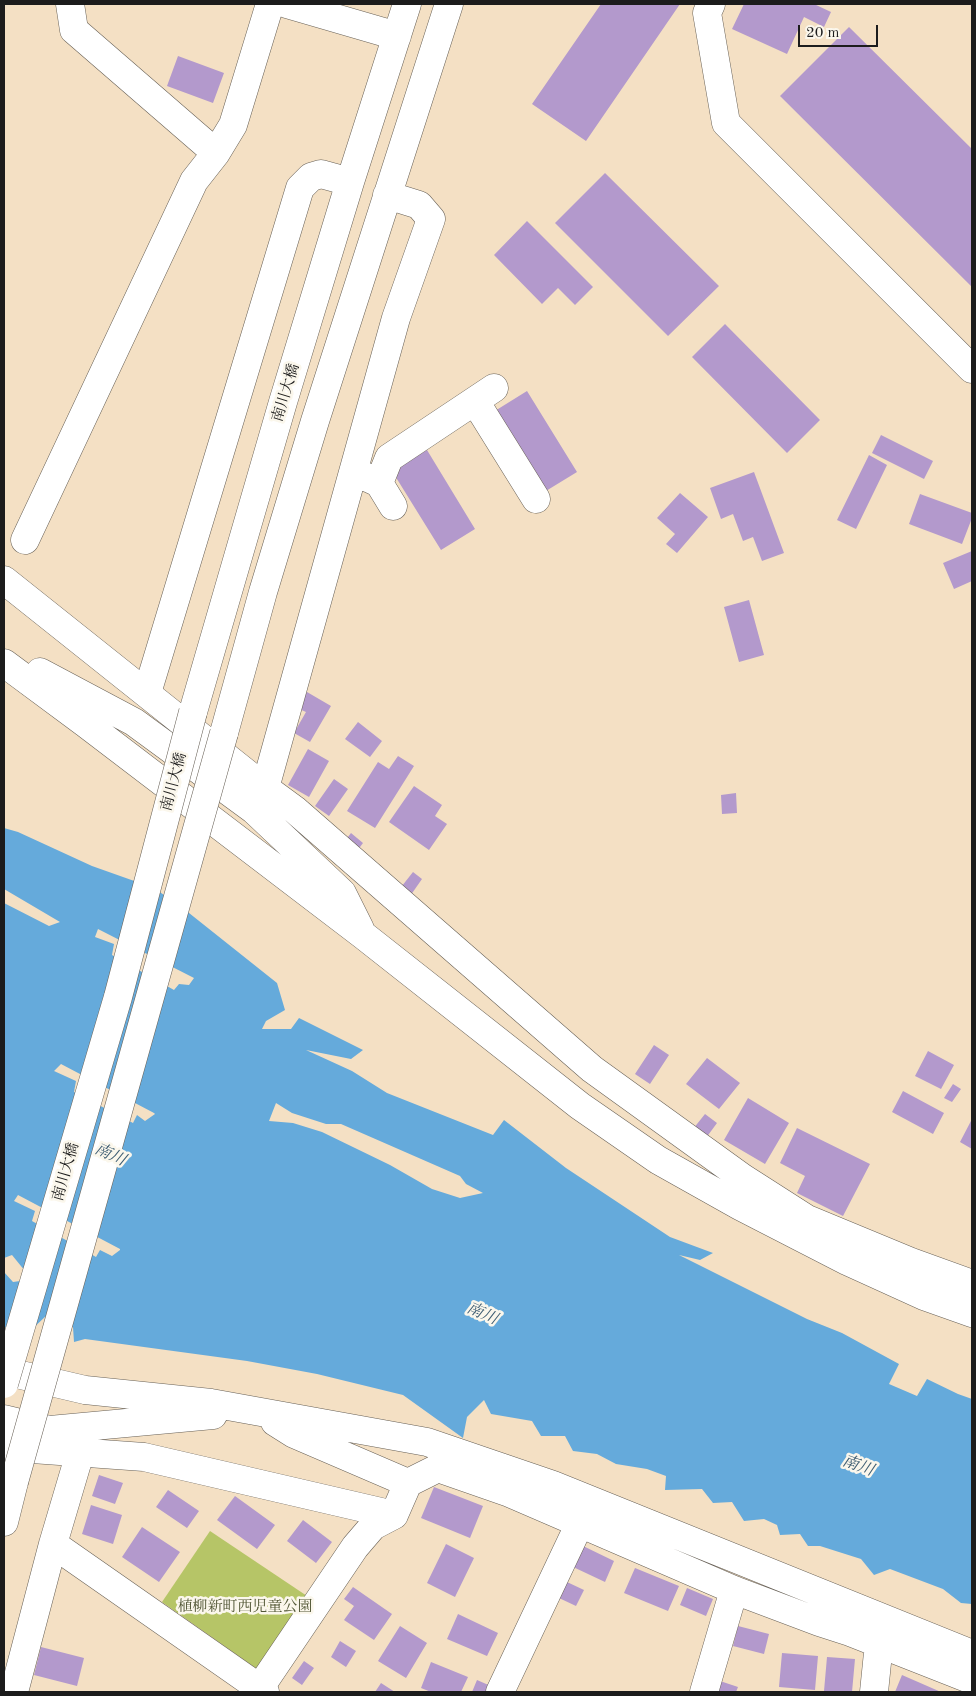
<!DOCTYPE html>
<html>
<head>
<meta charset="utf-8">
<style>
  body { margin:0 }
  #map { position:relative; width:976px; height:1696px; overflow:hidden; background:#f4e0c4; font-family:"Old Standard TT",serif }
  canvas { display:block }
  .frame { position:absolute; inset:0; border:5px solid #1c1c1c; pointer-events:none }
  .scale { position:absolute; left:798px; top:25px; width:80px; height:22px; box-sizing:border-box; border:2px solid #1c1c1c; border-top:0; padding-left:6px; font-size:15px; line-height:18px; white-space:nowrap; color:#1c1c1c; -webkit-text-stroke:4px #fbf7ec; paint-order:stroke }
</style>
</head>
<body>
<div id="map">
<canvas width="976" height="1696"></canvas>
<div class="frame"></div>
<div class="scale">20 m</div>
</div>
<script>
const g = document.querySelector('canvas').getContext('2d');
g.lineJoin = 'round';
function fillPath(path, color) {
  g.fillStyle = color;
  g.fill(path, 'evenodd');
}
function toPath(rows) {
  const path = new Path2D();
  for (const r of rows) {
    path.moveTo(r[0], r[1]);
    for (let i = 2; i < r.length; i += 2) path.lineTo(r[i], r[i + 1]);
  }
  return path;
}
function strokePath(path, color, width, dash) {
  g.strokeStyle = color;
  g.lineWidth = width;
  g.lineCap = dash ? 'butt' : 'round';
  g.setLineDash(dash || []);
  g.stroke(path);
}
function write(font, color, halo, rows, align = 'center') {
  g.font = font + ' "Old Standard TT","Noto Serif JP",serif';
  g.lineWidth = 5;
  g.setLineDash([]);
  g.textBaseline = 'middle';
  g.strokeStyle = halo;
  g.fillStyle = color;
  for (const [text, x, y, turn = 0] of rows) {
    g.save();
    g.translate(x, y);
    g.rotate((+turn || 0) * Math.PI / 180);
    g.textAlign = isNaN(turn) ? turn : align;
    if (halo) g.strokeText(text, 0, 0);
    g.fillText(text, 0, 0);
    g.restore();
  }
}
fillPath(toPath([
  [210,1531,313,1600,261,1672,162,1602]
]), '#b6c567');
fillPath(toPath([
  [4,828,18,832,92,866,154,888,184,909,277,983,285,1010,266,1021,262,1029,291,1029,299,1018,363,1050,351,1059,306,1050,352,1071,387,1093,493,1135,504,1120,566,1168,670,1237,713,1253,700,1260,679,1255,807,1319,842,1333,899,1364,889,1384,917,1396,927,1379,958,1394,972,1399,972,1604,961,1603,943,1589,890,1569,874,1575,861,1559,820,1546,808,1546,800,1534,780,1535,777,1525,764,1519,744,1521,732,1502,713,1503,702,1489,665,1490,666,1476,647,1469,616,1464,597,1454,573,1451,565,1436,541,1436,532,1421,491,1414,484,1400,467,1417,463,1438,403,1395,317,1374,247,1361,85,1339,74,1342,73,1327,47,1315,28,1333,4,1327,4,1272,13,1282,20,1281,27,1290,38,1287,12,1255,4,1258,4,903,49,926,60,922,4,889],
  [98,929,194,978,189,985,179,984,174,990,112,955,114,944,95,937],
  [61,1064,154,1113,155,1114,145,1121,137,1115,133,1123,74,1092,76,1081,54,1071],
  [276,1103,292,1113,326,1124,341,1124,460,1176,466,1184,483,1193,460,1198,432,1189,390,1165,322,1132,293,1123,269,1121],
  [18,1195,120,1249,120,1250,112,1256,100,1250,96,1257,32,1221,35,1211,14,1201]
]), '#65aadb');
fillPath(toPath([
  [601,4,680,4,586,141,532,104],
  [744,4,814,4,831,12,824,27,804,17,787,54,732,29],
  [849,27,972,149,972,287,780,96],
  [178,56,224,73,213,103,167,86],
  [605,173,719,286,668,336,555,223],
  [527,221,593,287,575,305,558,288,542,304,494,255],
  [725,324,820,420,787,453,692,357],
  [527,391,577,472,541,494,490,414],
  [881,435,933,461,924,479,872,453],
  [427,450,475,529,441,550,392,471],
  [869,455,887,465,856,529,837,520],
  [754,472,784,553,762,561,753,537,743,541,733,514,721,519,710,488],
  [680,493,708,517,677,553,666,544,675,534,657,518],
  [920,494,972,513,972,518,962,544,909,524],
  [972,551,972,581,954,589,943,563],
  [749,600,764,655,739,662,724,607],
  [307,692,331,706,310,742,294,733,306,712,297,708],
  [358,722,382,741,370,757,345,739],
  [308,749,329,761,309,797,288,785],
  [398,756,414,766,375,828,347,811,378,762,389,769],
  [334,779,348,789,329,816,315,806],
  [414,786,442,805,435,816,447,824,429,850,389,822],
  [736,793,737,813,722,814,721,795],
  [351,833,363,843,357,851,344,842],
  [413,872,422,879,408,899,398,891],
  [654,1045,669,1055,650,1084,635,1074],
  [928,1051,954,1065,941,1089,915,1076],
  [707,1058,740,1083,719,1109,686,1084],
  [953,1084,961,1089,952,1102,944,1098],
  [903,1091,944,1113,933,1134,892,1112],
  [748,1098,789,1123,765,1164,724,1140],
  [705,1114,717,1123,706,1138,693,1129],
  [972,1119,972,1149,960,1142],
  [797,1128,870,1164,843,1216,797,1193,805,1176,780,1163],
  [99,1475,123,1483,115,1504,92,1496],
  [434,1487,483,1506,470,1538,421,1518],
  [168,1490,199,1511,187,1528,156,1507],
  [235,1496,275,1525,257,1549,217,1520],
  [91,1505,122,1515,113,1544,82,1534],
  [303,1520,332,1542,316,1563,287,1541],
  [142,1527,180,1552,159,1582,122,1557],
  [446,1544,474,1558,455,1597,427,1583],
  [581,1545,614,1561,605,1582,571,1566],
  [635,1568,679,1586,668,1611,624,1593],
  [567,1582,584,1590,576,1606,559,1598],
  [353,1587,392,1614,374,1640,344,1620,354,1606,344,1599],
  [687,1588,713,1599,706,1616,680,1605],
  [458,1614,498,1633,487,1656,447,1639],
  [400,1626,427,1643,406,1678,378,1661],
  [738,1626,769,1634,764,1654,733,1646],
  [340,1641,356,1651,346,1667,331,1657],
  [41,1647,84,1658,77,1686,34,1675],
  [782,1653,818,1656,815,1690,779,1687],
  [827,1657,855,1659,852,1692,824,1691],
  [304,1661,314,1668,302,1685,292,1678],
  [431,1662,468,1677,461,1692,431,1692,421,1688],
  [902,1675,941,1692,895,1692],
  [477,1680,493,1687,490,1692,472,1692],
  [720,1681,738,1687,736,1692,716,1692],
  [381,1683,395,1692,375,1692]
]), '#b399cc');
const minor = toPath([
  [70,4,74,30,216,153],
  [287,4,397,36],
  [711,4,707,13,726,123,972,369],
  [475,401,536,499],
  [364,476,379,483,393,506],
  [379,483,389,458,494,388],
  [25,540,194,181,216,153,233,125,270,4],
  [4,580,265,788,295,810,592,1069,743,1178,807,1219,911,1262,972,1284],
  [4,663,85,723,363,935,580,1106,658,1160,740,1206,847,1261,924,1296,972,1313],
  [40,672,134,722,254,810,342,893,360,929],
  [147,693,300,188,311,177,321,174,350,182],
  [193,712,283,402,350,182,407,4],
  [224,733,263,592,315,421,449,4],
  [265,788,396,318,431,219,419,205,387,195],
  [4,1371,85,1390,211,1403,427,1442,553,1485,972,1654],
  [4,1419,50,1430,213,1415],
  [275,1422,294,1434,408,1483],
  [4,1447,144,1457,394,1515],
  [4,1522,14,1482],
  [53,1544,265,1692],
  [14,1692,53,1544,80,1453,77,1434],
  [257,1692,355,1547,373,1526,394,1515,408,1483,438,1468,507,1492,734,1590,819,1622,850,1632,972,1680],
  [500,1692,580,1523],
  [704,1692,734,1590],
  [874,1692,879,1643]
]);
strokePath(minor, '#686157', 29);
strokePath(minor, '#fff', 28);
const minorBridge = toPath([
  [4,1384,118,997,193,712],
  [14,1482,224,733]
]);
strokePath(minorBridge, '#686157', 29, []);
strokePath(minorBridge, '#fff', 28);
write('15px', '#1c1c1c', '#fbf7ec', [
  ["南川大橋",286,393,-73],
  ["南川大橋",174,782,-75],
  ["南川大橋",66,1172,-74]
]);
write('15px', '#525736', '#fbf7ec', [
  ["植柳新町西児童公園",245,1607]
]);
write('italic 16px', '#3d5c72', '#fbf7ec', [
  ["南川",110,1155,25],
  ["南川",482,1314,24],
  ["南川",858,1466,20]
]);
</script>
</body>
</html>
